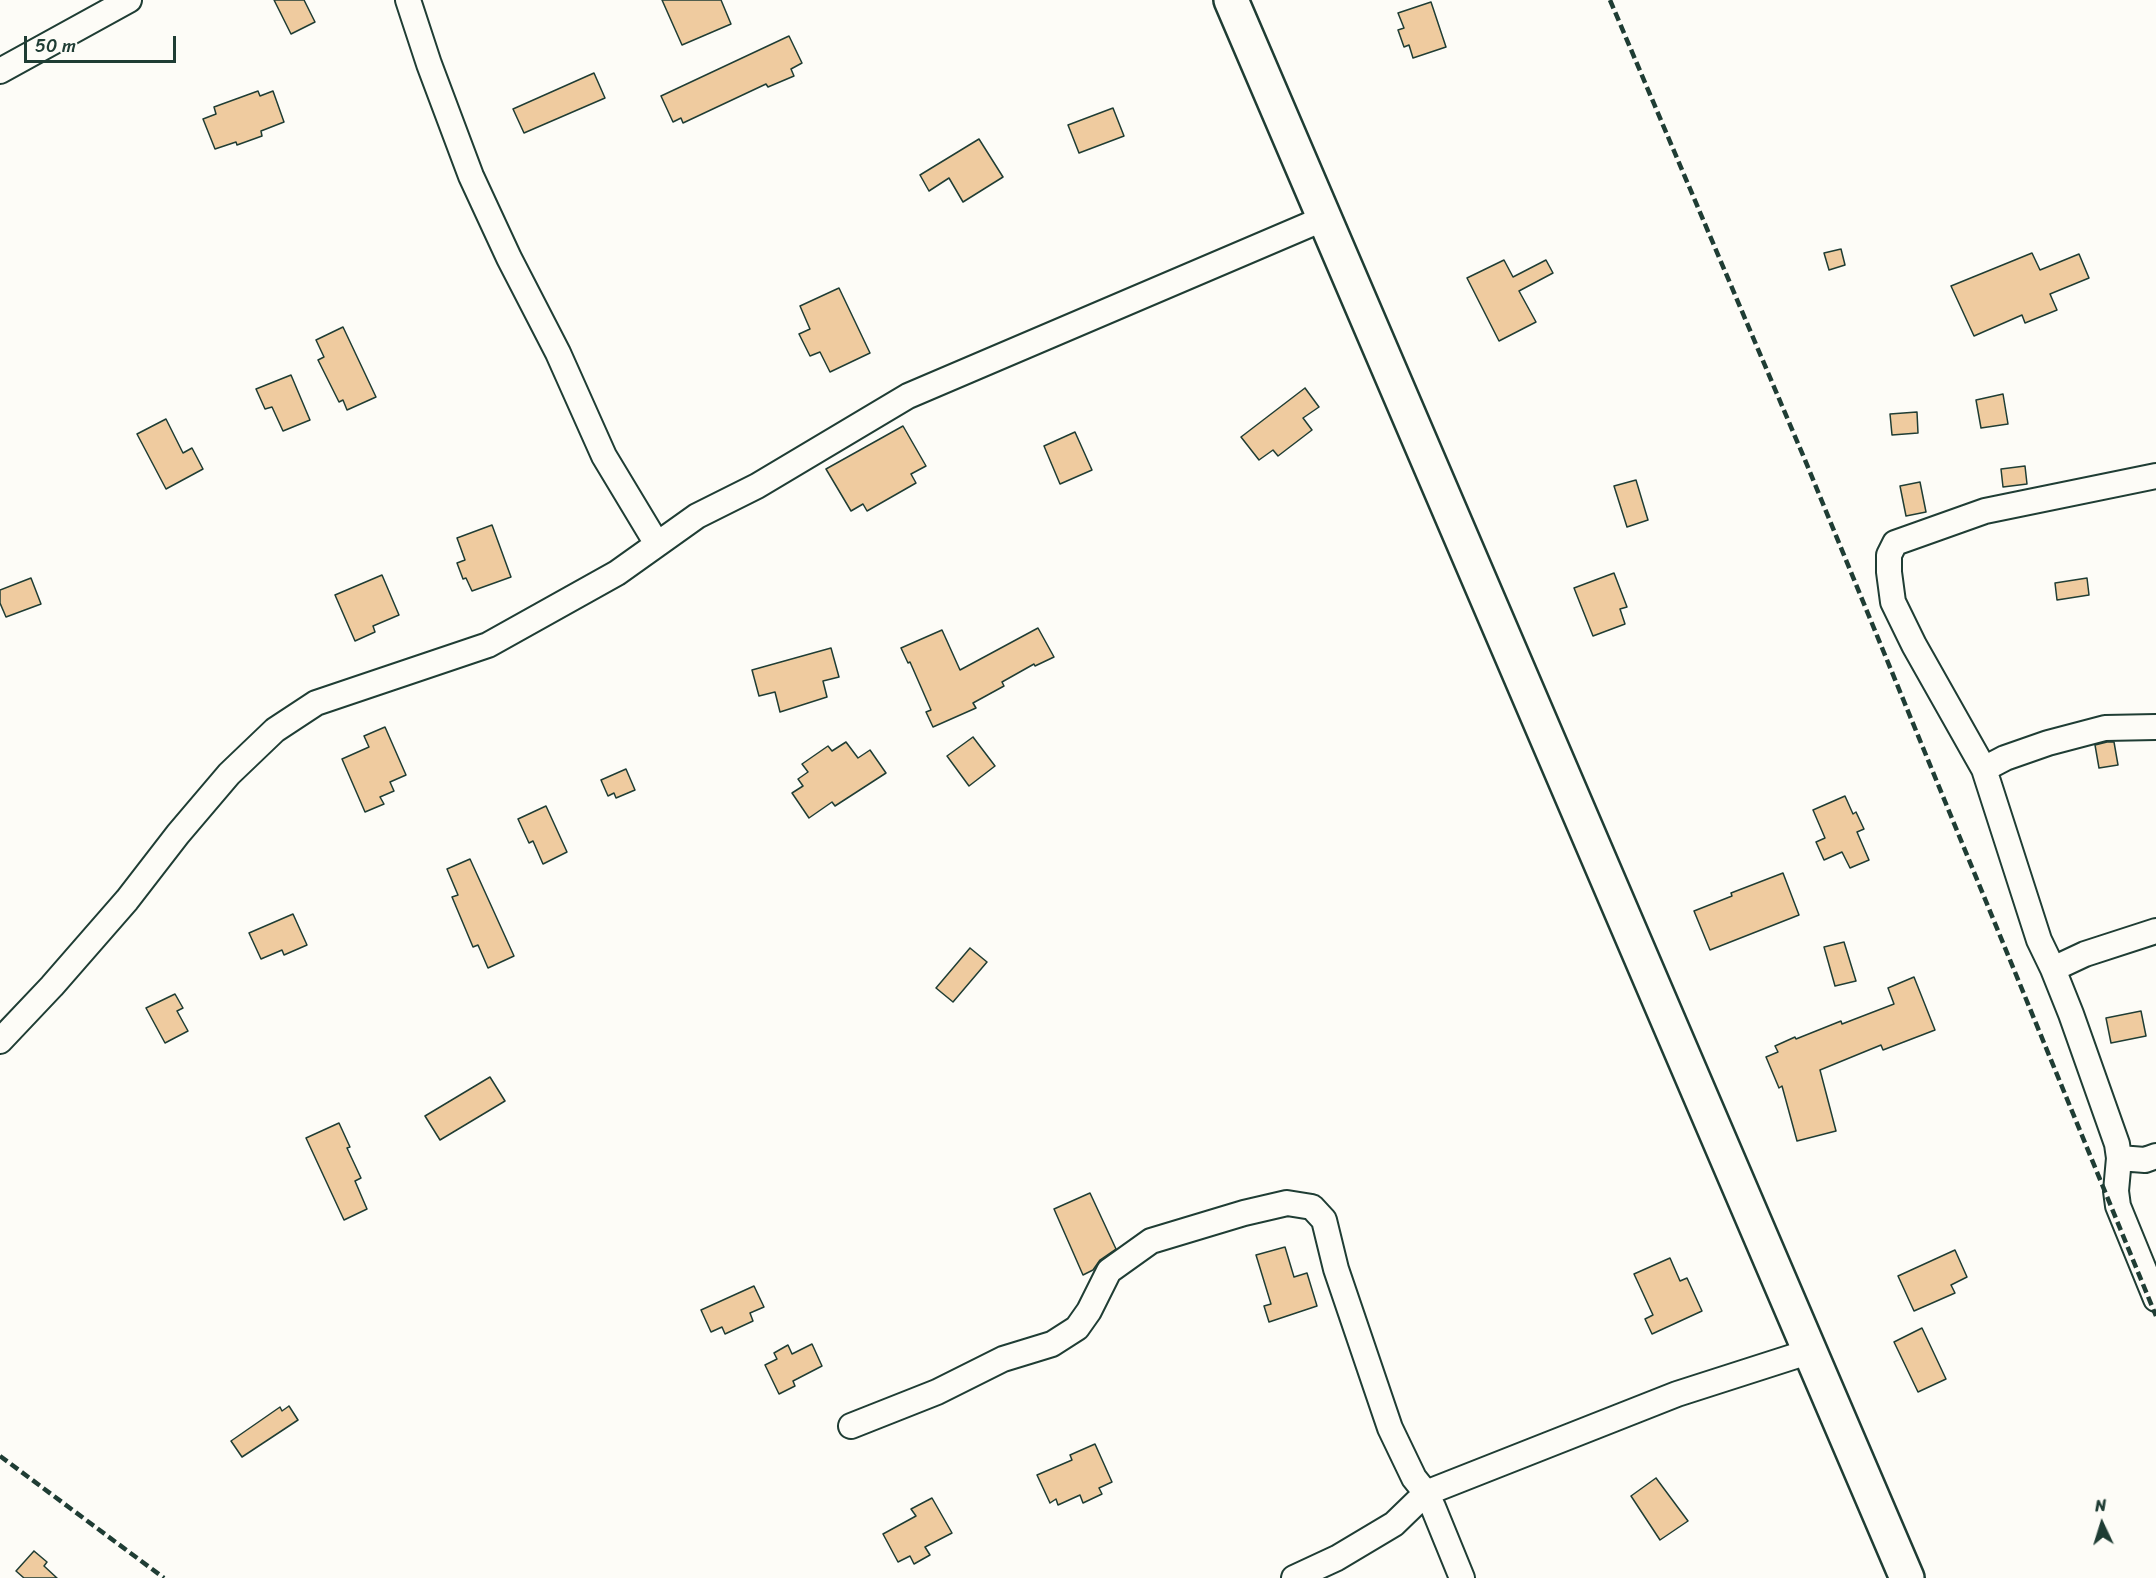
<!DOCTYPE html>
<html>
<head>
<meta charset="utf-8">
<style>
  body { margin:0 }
  #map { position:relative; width:2156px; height:1578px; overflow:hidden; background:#fdfcf7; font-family:Sriracha,sans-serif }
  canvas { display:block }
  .north { position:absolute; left:2072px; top:1494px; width:60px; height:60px; -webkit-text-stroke:4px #fdfcf7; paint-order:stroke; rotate:356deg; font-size:16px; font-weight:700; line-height:24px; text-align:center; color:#1f3d34 }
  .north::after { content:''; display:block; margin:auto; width:21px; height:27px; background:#1f3d34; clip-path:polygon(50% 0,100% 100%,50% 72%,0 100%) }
  .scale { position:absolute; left:24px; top:36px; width:152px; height:27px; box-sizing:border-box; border:3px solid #1f3d34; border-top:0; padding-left:8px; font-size:18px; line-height:21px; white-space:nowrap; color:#1f3d34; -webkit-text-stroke:4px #fdfcf7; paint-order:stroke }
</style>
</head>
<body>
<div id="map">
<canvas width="2156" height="1578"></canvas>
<div class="north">N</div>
<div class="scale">50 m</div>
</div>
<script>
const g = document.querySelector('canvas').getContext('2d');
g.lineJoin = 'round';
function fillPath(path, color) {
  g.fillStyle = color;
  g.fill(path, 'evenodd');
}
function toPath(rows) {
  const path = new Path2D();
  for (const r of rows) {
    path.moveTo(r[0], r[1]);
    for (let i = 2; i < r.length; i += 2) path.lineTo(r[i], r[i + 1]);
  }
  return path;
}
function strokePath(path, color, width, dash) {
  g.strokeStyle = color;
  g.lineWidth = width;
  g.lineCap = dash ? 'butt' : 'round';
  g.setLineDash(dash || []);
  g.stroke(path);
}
const building = toPath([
  [274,0,304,0,315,22,291,34,274,0],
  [662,0,721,0,731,24,682,45,662,0],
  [1431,2,1446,47,1413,58,1409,45,1404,47,1398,30,1404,28,1398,13,1431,2],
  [789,36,802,63,791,69,794,76,768,87,766,84,683,123,681,118,673,122,661,96,789,36],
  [594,73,605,98,524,133,513,109,594,73],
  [258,91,260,96,273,91,284,122,261,131,262,136,237,145,236,142,215,149,203,119,216,114,214,107,258,91],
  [1113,108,1124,136,1079,153,1068,125,1113,108],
  [979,139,1003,177,963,202,949,178,929,191,920,175,979,139],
  [1841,249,1845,265,1829,270,1824,253,1841,249],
  [2032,253,2040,270,2079,254,2089,278,2050,294,2057,310,2025,323,2022,315,1974,336,1951,286,2032,253],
  [1504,260,1513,277,1546,260,1553,273,1519,291,1536,322,1499,341,1467,278,1504,260],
  [839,288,870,353,830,372,820,352,810,356,799,334,810,329,800,306,839,288],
  [343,327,376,397,347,410,343,400,339,402,318,360,324,357,316,340,343,327],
  [291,375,310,420,283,431,272,407,265,409,256,389,291,375],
  [1305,388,1319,407,1303,418,1312,430,1278,456,1273,450,1259,460,1241,437,1305,388],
  [2003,394,2008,424,1981,428,1976,400,2003,394],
  [1917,412,1918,433,1892,435,1890,414,1917,412],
  [166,419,183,453,192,448,203,469,166,489,137,434,166,419],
  [903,426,926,466,911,474,916,483,867,511,863,504,851,511,826,469,903,426],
  [1075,432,1092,470,1060,484,1044,446,1075,432],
  [2025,466,2027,484,2003,487,2001,469,2025,466],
  [1636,480,1648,520,1627,527,1614,486,1636,480],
  [1920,482,1926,512,1906,516,1900,486,1920,482],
  [492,525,511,577,472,591,466,578,463,579,457,563,465,560,457,538,492,525],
  [1614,573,1627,607,1620,609,1625,624,1593,636,1574,588,1614,573],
  [382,575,399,615,373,626,375,632,355,641,335,595,382,575],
  [31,578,41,604,6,617,0,603,0,590,31,578],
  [2087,578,2089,595,2057,600,2055,583,2087,578],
  [1038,628,1054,657,1035,666,1034,664,1002,682,1004,686,973,703,976,708,933,727,926,712,931,710,910,662,908,663,901,648,942,630,960,670,1038,628],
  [831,648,839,677,823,681,827,697,780,712,775,692,759,696,752,670,831,648],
  [385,727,406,775,390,782,394,791,380,797,384,804,365,812,342,759,369,747,364,736,385,727],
  [973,737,995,766,969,786,947,756,973,737],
  [846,742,858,758,870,750,886,773,835,806,832,802,809,818,792,793,803,786,798,779,808,772,802,764,828,746,832,751,846,742],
  [2107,742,2114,742,2118,765,2099,768,2095,745,2107,742],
  [626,769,635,790,616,798,614,793,608,796,601,780,626,769],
  [1845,796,1853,814,1856,812,1864,829,1857,832,1869,860,1850,868,1842,852,1824,860,1816,842,1825,838,1813,810,1845,796],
  [546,806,567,852,543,864,533,841,529,843,518,819,546,806],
  [470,859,514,956,488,968,478,945,473,947,452,897,458,895,447,869,470,859],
  [1783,873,1799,915,1710,950,1694,911,1732,896,1731,893,1783,873],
  [293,914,307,945,284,955,282,950,261,959,249,933,293,914],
  [1844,942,1856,981,1835,986,1824,947,1844,942],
  [970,948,987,962,953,1002,936,988,970,948],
  [1914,977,1935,1030,1883,1050,1881,1045,1820,1070,1836,1131,1797,1141,1782,1086,1779,1088,1766,1057,1778,1052,1775,1046,1795,1037,1796,1039,1841,1021,1842,1024,1894,1004,1888,988,1914,977],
  [175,994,183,1008,177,1011,188,1031,165,1043,146,1008,175,994],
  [2141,1011,2146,1036,2111,1043,2106,1018,2141,1011],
  [490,1077,505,1101,440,1140,425,1116,490,1077],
  [339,1123,350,1147,347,1148,361,1178,355,1181,367,1209,344,1220,306,1138,339,1123],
  [1090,1193,1116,1249,1100,1260,1093,1270,1083,1275,1054,1209,1090,1193],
  [1285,1247,1294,1277,1307,1273,1317,1306,1269,1322,1264,1306,1271,1304,1256,1255,1285,1247],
  [1955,1250,1967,1277,1951,1285,1955,1293,1914,1311,1898,1276,1955,1250],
  [1670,1258,1680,1281,1687,1278,1702,1311,1652,1334,1645,1319,1653,1315,1634,1274,1670,1258],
  [754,1286,764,1307,750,1313,753,1321,725,1334,722,1327,711,1332,701,1310,754,1286],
  [1922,1328,1946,1379,1918,1392,1894,1342,1922,1328],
  [812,1344,822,1366,793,1381,795,1386,779,1394,765,1365,777,1359,774,1353,788,1345,792,1354,812,1344],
  [289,1406,298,1420,242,1457,231,1441,280,1407,282,1411,289,1406],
  [1095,1444,1112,1482,1099,1488,1102,1494,1083,1503,1080,1495,1058,1505,1056,1499,1050,1503,1037,1475,1072,1460,1070,1455,1095,1444],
  [1656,1478,1688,1521,1660,1540,1631,1496,1656,1478],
  [932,1498,952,1533,925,1547,930,1555,914,1564,910,1556,898,1562,883,1534,916,1516,911,1509,932,1498],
  [34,1551,47,1562,44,1566,57,1578,24,1578,16,1571,34,1551]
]);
fillPath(building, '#efcb9f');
strokePath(building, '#1f3d34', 1.5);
const street = toPath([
  [408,0,429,64,471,176,509,258,558,353,604,456,657,544],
  [0,71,129,0],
  [1984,769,2005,758,2048,743,2105,728,2156,727],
  [2156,931,2085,954,2053,969,2071,1014,2117,1144,2119,1158,2116,1191,2118,1206,2156,1299],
  [2053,969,2039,940,1984,769,1914,645,1893,602,1889,572,1889,555,1895,543,1985,511,2156,476],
  [0,1041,52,986,127,900,178,834,229,774,275,730,316,703,488,645,617,573,697,516,757,486,908,396,1325,218],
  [2119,1158,2145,1160,2156,1156],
  [851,1426,937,1392,1003,1359,1052,1344,1077,1328,1089,1311,1109,1271,1151,1241,1244,1213,1287,1203,1312,1207,1324,1220,1336,1269,1390,1428,1414,1478,1426,1493,1433,1507,1462,1578],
  [1294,1578,1337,1558,1394,1524,1426,1493,1677,1394,1811,1351]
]);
const secondary = toPath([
  [1231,0,1907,1578]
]);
strokePath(street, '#1f3d34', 28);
strokePath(secondary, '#1f3d34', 38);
strokePath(street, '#fdfcf7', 24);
strokePath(secondary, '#fdfcf7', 33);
strokePath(toPath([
  [1610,0,1805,460,2156,1316],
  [0,1456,164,1578]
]), '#1f3d34', 4.5, [9, 4.5]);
</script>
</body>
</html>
